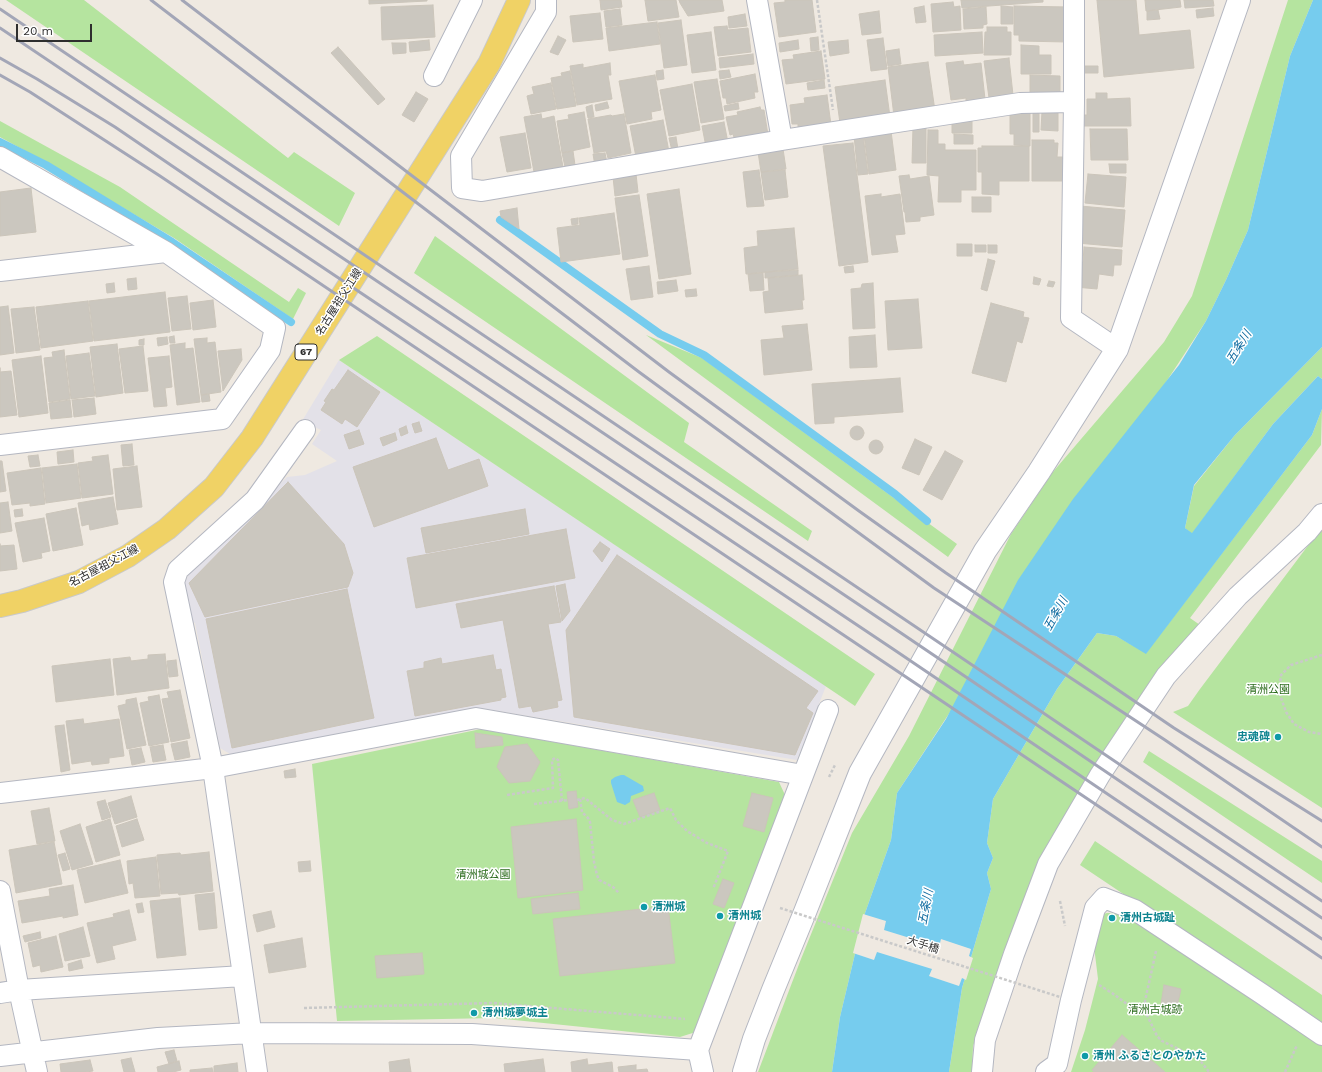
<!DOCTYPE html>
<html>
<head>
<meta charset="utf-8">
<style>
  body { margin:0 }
  #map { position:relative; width:1322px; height:1072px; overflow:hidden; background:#efe9e1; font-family:"Work Sans",sans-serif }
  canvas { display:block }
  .scale { position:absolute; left:16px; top:24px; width:76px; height:18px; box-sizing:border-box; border:2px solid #2e2e2e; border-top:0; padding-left:5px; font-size:12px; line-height:14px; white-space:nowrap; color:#2e2e2e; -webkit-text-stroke:3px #fff; paint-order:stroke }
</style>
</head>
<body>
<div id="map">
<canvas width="1322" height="1072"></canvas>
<div class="scale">20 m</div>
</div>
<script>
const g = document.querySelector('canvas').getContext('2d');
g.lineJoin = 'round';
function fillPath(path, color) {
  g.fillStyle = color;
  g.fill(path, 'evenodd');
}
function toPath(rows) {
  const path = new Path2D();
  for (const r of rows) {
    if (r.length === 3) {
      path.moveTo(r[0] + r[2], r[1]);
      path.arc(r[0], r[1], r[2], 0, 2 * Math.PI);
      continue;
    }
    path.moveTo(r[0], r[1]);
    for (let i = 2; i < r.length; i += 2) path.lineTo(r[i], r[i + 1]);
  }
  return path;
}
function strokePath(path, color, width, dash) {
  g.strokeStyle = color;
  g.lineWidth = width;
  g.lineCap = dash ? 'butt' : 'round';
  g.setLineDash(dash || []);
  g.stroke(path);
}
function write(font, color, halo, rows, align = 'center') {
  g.font = font + ' "Work Sans","Noto Sans JP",sans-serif';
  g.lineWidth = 3;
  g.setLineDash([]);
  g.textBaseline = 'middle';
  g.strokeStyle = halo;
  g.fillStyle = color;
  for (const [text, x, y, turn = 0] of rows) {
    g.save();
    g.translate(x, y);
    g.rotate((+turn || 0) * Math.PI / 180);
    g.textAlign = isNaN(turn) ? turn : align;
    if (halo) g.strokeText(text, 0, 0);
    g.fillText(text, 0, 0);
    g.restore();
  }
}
fillPath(toPath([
  [339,360,826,686,797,760,480,708,230,754,220,748,195,623,192,622,184,584,189,574,287,477,305,475,337,461,312,444,321,430,302,421]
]), '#e3e1e8');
fillPath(toPath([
  [6,0,84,0,288,158,294,152,355,193,339,226],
  [1288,0,1313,0,1290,56,1248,230,1226,280,1206,321,897,793,891,840,864,916,840,1017,832,1072,758,1072,801,959,852,833,909,736,1011,534,1052,473,1164,342,1192,296],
  [0,121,120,187,289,302,298,288,306,293,293,319,174,238,47,163,0,137],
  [435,236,689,423,684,442,812,531,808,541,414,273],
  [646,335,702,358,957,544,948,557],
  [377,336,875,674,855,706,339,360],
  [1322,347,1322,379,1318,376,1273,424,1192,534,1185,528,1194,486,1235,435],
  [1322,409,1321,445,1190,618,1200,625,1150,691,1070,806,1040,860,973,1046,972,1072,949,1072,962,988,991,889,987,873,993,858,987,843,993,799,1057,689,1097,633,1116,636,1146,653,1312,435],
  [1322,527,1322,808,1173,712,1188,706,1200,689],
  [481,729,779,782,785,795,699,1031,680,1037,495,1018,337,1021,312,764],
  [1149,751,1322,861,1322,883,1143,762],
  [1095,841,1322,995,1322,1027,1080,865],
  [1107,913,1121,913,1322,1046,1322,1072,1071,1072,1085,1030,1098,979,1093,938,1096,916]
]), '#b5e49f');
fillPath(toPath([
  [1313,0,1322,0,1322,347,1235,435,1194,485,1185,528,1192,533,1273,424,1318,376,1322,379,1322,409,1312,435,1146,654,1116,636,1097,633,1057,689,993,799,987,843,993,858,987,873,991,889,962,988,949,1072,832,1072,840,1017,864,916,891,840,897,793,946,719,1018,580,1073,499,1179,365,1206,321,1226,280,1248,230,1290,56],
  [621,775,624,775,643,786,644,791,631,796,630,802,625,805,617,802,611,783,611,780,615,777]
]), '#76ccee');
fillPath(toPath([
  [863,914,886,921,884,930,939,947,941,939,971,949,969,956,973,958,966,980,962,978,959,986,929,976,932,969,877,952,874,960,853,953]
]), '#efe9e1');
strokePath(toPath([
  [0,142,46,165,172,242,291,322],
  [500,220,660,334,704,355,895,494,927,521]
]), '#76ccee', 8);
const building = toPath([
  [369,0,427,0,427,1,369,4,369,0],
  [600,0,621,0,622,7,601,10,600,0],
  [645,0,676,0,679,17,648,21,645,0],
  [679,0,722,0,724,11,688,16,680,3,679,0],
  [785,0,812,0,816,32,779,37,774,3,785,2,785,0],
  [961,0,1043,0,1043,2,962,8,961,0],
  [1097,0,1136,0,1139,35,1190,30,1194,68,1104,77,1097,0],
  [1145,0,1180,0,1181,7,1146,11,1145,0],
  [1184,0,1213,0,1214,6,1185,8,1184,0],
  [953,2,954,7,960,6,961,30,933,32,931,4,953,2],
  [433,5,435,37,382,40,381,7,433,5],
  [924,6,926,22,916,23,914,8,924,6],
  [1001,6,1013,7,1013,24,1001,24,1001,6],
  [1014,6,1068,7,1067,42,1019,41,1019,35,1014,35,1014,6],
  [986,7,987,24,983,25,983,28,964,29,963,9,986,7],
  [1213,8,1214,16,1197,18,1196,10,1213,8],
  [620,9,622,25,606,27,604,11,620,9],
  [1158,10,1160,19,1147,20,1147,11,1158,10],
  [879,11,881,33,862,35,859,14,879,11],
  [600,13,603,39,573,42,570,16,600,13],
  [745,14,747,26,729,28,728,17,745,14],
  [681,20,687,65,664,68,658,23,681,20],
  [657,22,660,44,609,51,606,28,657,22],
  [727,26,728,30,748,28,751,52,718,56,714,27,727,26],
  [987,27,1007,27,1007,32,1011,32,1011,55,984,55,985,32,987,32,987,27],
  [711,32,716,70,692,73,687,35,711,32],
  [982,32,983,53,935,56,934,35,982,32],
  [558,36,566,40,558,55,550,52,558,36],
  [818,37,819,50,811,51,810,38,818,37],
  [883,38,887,69,871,71,867,40,883,38],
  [429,40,430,50,410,52,409,42,429,40],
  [798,40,799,49,780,52,779,43,798,40],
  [848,40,849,53,830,56,828,42,848,40],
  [392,43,406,43,406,53,393,54,392,43],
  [1021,45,1039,46,1039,55,1051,55,1051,74,1021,74,1021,45],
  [338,47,385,99,378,105,331,53,338,47],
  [899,49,901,64,888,66,886,51,899,49],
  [821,51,825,79,786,84,782,60,794,59,793,55,821,51],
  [753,54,754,64,720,68,719,58,753,54],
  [1009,58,1013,95,989,98,984,61,1009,58],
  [963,61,964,65,981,63,985,99,966,101,966,98,951,100,946,63,963,61],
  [928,62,935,111,894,116,888,67,928,62],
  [610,63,611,75,608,75,612,99,577,105,570,66,583,64,583,68,610,63],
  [1083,66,1098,66,1098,73,1083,73,1083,66],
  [663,70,664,79,657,80,656,71,663,70],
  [729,70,731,77,720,79,719,71,729,70],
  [570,71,576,106,557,109,551,78,562,76,561,73,570,71],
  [755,74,758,92,754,92,755,98,727,104,726,98,723,98,720,81,755,74],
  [655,75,661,110,651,112,652,119,627,124,619,81,655,75],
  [1030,75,1060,76,1060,97,1030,97,1030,75],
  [717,79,724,119,701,123,694,82,717,79],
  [824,80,825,88,808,90,807,83,824,80],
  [885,80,890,117,840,123,835,87,885,80],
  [551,83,556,109,531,114,527,96,534,94,532,87,551,83],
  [692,84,700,130,669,136,660,90,692,84],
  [416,92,428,99,414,122,402,115,416,92],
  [1096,93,1107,93,1107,99,1130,98,1131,126,1083,126,1083,115,1087,115,1087,99,1096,99,1096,93],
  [827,95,831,125,798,129,798,124,792,124,790,105,805,103,804,98,827,95],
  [607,102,609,108,596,111,595,105,607,102],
  [738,103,739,109,725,111,724,106,738,103],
  [592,105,594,117,588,118,586,107,592,105],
  [760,107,761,110,764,110,768,135,735,141,733,134,730,135,726,117,738,115,737,112,760,107],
  [1033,109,1039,109,1039,132,1033,132,1033,109],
  [1010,110,1030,110,1030,146,1014,145,1014,134,1010,134,1010,110],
  [1042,111,1058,111,1058,131,1041,130,1042,111],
  [584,112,590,147,562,153,557,121,569,119,568,115,584,112],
  [541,114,542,119,554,116,563,167,534,172,524,117,541,114],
  [624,114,631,153,608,158,606,151,594,153,588,119,611,115,612,116,624,114],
  [663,120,669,152,636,157,630,126,663,120],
  [952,120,972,120,972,133,952,133,952,120],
  [724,122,728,143,706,147,702,126,724,122],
  [913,127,926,127,926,163,912,163,913,127],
  [1090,129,1127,129,1128,160,1091,160,1090,129],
  [928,130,938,130,938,144,945,144,945,150,976,150,976,190,961,190,961,202,938,202,939,176,927,175,928,130],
  [891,131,896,170,869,174,864,135,891,131],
  [525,133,531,168,507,172,500,137,525,133],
  [954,134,973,135,973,144,954,144,954,134],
  [863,135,868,174,858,175,854,136,863,135],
  [676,137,678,149,672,151,669,138,676,137],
  [1032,140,1054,140,1054,143,1058,143,1057,157,1063,157,1062,181,1032,181,1032,140],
  [853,143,868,262,839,266,823,146,853,143],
  [982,146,1029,146,1029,181,999,181,999,195,982,194,982,172,978,172,978,148,982,148,982,146],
  [783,149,786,169,761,172,758,152,783,149],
  [573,151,575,165,565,167,562,153,573,151],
  [605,153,607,163,595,166,593,154,605,153],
  [1109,164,1126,164,1126,173,1110,173,1109,164],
  [759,170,764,206,747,207,743,172,759,170],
  [785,170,788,197,765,200,761,172,785,170],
  [636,174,638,192,615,196,613,177,636,174],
  [1088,174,1126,177,1124,207,1085,203,1088,174],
  [909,175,910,179,929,176,934,215,920,217,920,221,906,222,905,212,904,212,899,176,909,175],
  [31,188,36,232,0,236,0,192,31,188],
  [679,189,691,274,659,279,647,194,679,189],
  [881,194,881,197,900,194,905,234,895,235,898,252,872,255,865,196,881,194],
  [639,195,648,256,623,260,615,198,639,195],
  [972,197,991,197,991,212,972,212,972,197],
  [1080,206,1125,210,1122,247,1077,243,1080,206],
  [517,208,519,229,501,217,500,211,517,208],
  [614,213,620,254,561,262,557,228,580,225,579,218,614,213],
  [578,218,578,224,572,225,571,219,578,218],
  [794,228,798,269,746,274,744,248,758,246,757,231,794,228],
  [957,244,972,244,972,256,957,256,957,244],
  [975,245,986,245,986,252,975,252,975,245],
  [988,245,997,245,997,253,988,253,988,245],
  [1084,247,1122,250,1121,265,1114,265,1113,276,1099,274,1097,289,1075,287,1077,262,1083,262,1084,247],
  [988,259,995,261,987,291,981,289,988,259],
  [649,266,653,297,631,300,626,269,649,266],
  [853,266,854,272,845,273,844,267,853,266],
  [798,270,798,275,765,278,765,272,798,270],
  [763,273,764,290,750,291,748,274,763,273],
  [802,275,804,300,802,300,803,309,765,313,763,292,769,291,768,278,802,275],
  [1034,277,1041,279,1039,285,1033,284,1034,277],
  [136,278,137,289,128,290,127,279,136,278],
  [676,280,678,291,658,294,657,282,676,280],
  [1049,281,1055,282,1053,287,1047,286,1049,281],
  [114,283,115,292,107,293,106,284,114,283],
  [873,283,875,328,853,329,851,289,861,288,862,284,873,283],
  [696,289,697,296,686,297,685,290,696,289],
  [165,292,170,332,94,341,89,301,165,292],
  [187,296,191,329,172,331,168,298,187,296],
  [918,299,922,348,888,350,885,301,918,299],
  [213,300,216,327,193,330,190,303,213,300],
  [88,301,93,341,41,348,36,307,88,301],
  [991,303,1024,312,1023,317,1029,318,1022,343,1017,341,1006,382,972,373,991,303],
  [8,306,14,353,0,355,0,307,8,306],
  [34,307,40,350,16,353,11,309,34,307],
  [807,324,812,370,764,375,761,340,784,338,782,326,807,324],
  [875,335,877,367,850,368,849,337,875,335],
  [174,336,175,343,170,343,169,337,174,336],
  [167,337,168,344,158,346,157,338,167,337],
  [207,338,207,343,215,342,221,392,201,395,194,339,207,338],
  [144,339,144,345,139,345,139,340,144,339],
  [185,343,185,349,193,348,200,402,177,405,170,345,185,343],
  [117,344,123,393,96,397,90,347,117,344],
  [143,346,148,391,125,393,119,349,143,346],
  [241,349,242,360,223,391,218,351,241,349],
  [64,350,70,399,49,402,44,358,53,357,52,352,64,350],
  [89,353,95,396,71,399,66,356,89,353],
  [41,356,48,413,19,417,12,360,41,356],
  [169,356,172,387,165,388,167,406,154,407,148,358,169,356],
  [0,368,0,372,11,371,17,415,0,417,0,368],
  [348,370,380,392,357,427,345,419,342,424,321,410,326,402,324,401,332,389,334,390,348,370],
  [900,378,903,412,834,417,834,423,815,424,812,384,900,378],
  [209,394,210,401,202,402,201,395,209,394],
  [94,398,96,414,74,417,72,400,94,398],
  [70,400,72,417,51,419,49,403,70,400],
  [419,422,422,431,415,433,412,424,419,422],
  [406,426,408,433,401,436,399,429,406,426],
  [857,433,7],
  [359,430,364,444,349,449,344,435,359,430],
  [395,433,397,440,383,446,380,438,395,433],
  [436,438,448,470,479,459,488,486,374,527,353,467,436,438],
  [915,439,932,447,919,475,902,468,915,439],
  [876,447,7],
  [132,444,134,465,123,466,121,445,132,444],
  [73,450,74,462,58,464,57,452,73,450],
  [945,451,963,461,942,500,923,490,945,451],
  [38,455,40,466,30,467,28,456,38,455],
  [108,455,113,494,82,498,78,463,93,461,92,457,108,455],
  [0,461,2,461,6,491,0,492,0,461],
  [77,464,81,498,46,503,42,468,77,464],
  [137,466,142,507,117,510,113,469,137,466],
  [41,468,45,504,30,506,30,503,12,505,7,473,41,468],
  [288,482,344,544,353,573,348,587,205,617,189,583,288,482],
  [113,497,118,524,90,530,89,524,82,526,78,503,113,497],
  [8,502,12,531,0,533,0,503,8,502],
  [76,508,83,545,53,551,46,514,76,508],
  [22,509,23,516,15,517,14,510,22,509],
  [525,509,529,534,426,553,421,528,525,509],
  [44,518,50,551,41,553,42,558,23,562,15,523,44,518],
  [566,529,575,578,416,608,407,558,566,529],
  [600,542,610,549,602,562,593,551,600,542],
  [0,544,0,546,14,545,17,569,0,571,0,544],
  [617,555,818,691,806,708,813,713,795,755,574,717,566,630,617,555],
  [565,584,570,611,562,621,556,586,565,584],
  [554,586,561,622,548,624,562,700,557,701,558,707,533,712,531,706,519,708,503,620,461,628,456,604,554,586],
  [347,589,374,718,232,748,206,619,347,589],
  [165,654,169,688,117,695,113,659,130,657,131,661,148,659,148,655,165,654],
  [493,655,496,670,501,669,506,697,501,698,501,700,415,716,407,671,424,668,424,662,441,658,442,664,493,655],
  [110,659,114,695,56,702,52,666,110,659],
  [176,660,178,676,169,677,167,661,176,660],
  [180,690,190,738,171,742,162,699,169,698,167,692,180,690],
  [159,695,169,742,149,746,140,703,149,701,148,697,159,695],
  [136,698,146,745,127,749,118,706,126,704,126,700,136,698],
  [83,719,84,724,119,719,124,756,109,758,109,763,92,765,91,761,72,764,66,721,83,719],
  [64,725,70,770,61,772,55,726,64,725],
  [475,733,502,737,503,745,476,748,475,733],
  [187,741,190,757,175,760,171,744,187,741],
  [527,744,540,762,530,781,509,783,497,767,505,747,527,744],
  [163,745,166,760,153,762,150,747,163,745],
  [141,748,145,762,132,765,129,750,141,748],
  [295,769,296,777,285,778,284,771,295,769],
  [576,791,578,807,569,809,567,792,576,791],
  [654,793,660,810,640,817,633,800,654,793],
  [752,793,773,798,764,832,743,826,752,793],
  [131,796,137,817,115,824,108,803,131,796],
  [105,800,111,817,102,820,97,802,105,800],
  [49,808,55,841,37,844,31,811,49,808],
  [110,819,120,855,96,862,86,827,110,819],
  [137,819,144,840,122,847,116,826,137,819],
  [576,819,583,890,518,898,511,827,576,819],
  [80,824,93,864,72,870,60,831,80,824],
  [54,842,62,884,16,893,9,850,54,842],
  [209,852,213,891,179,895,178,893,161,894,157,855,180,853,181,855,209,852],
  [65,853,70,869,63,871,58,855,65,853],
  [156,857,160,896,135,898,133,883,129,884,127,861,156,857],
  [120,860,128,893,85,903,77,870,120,860],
  [310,861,311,871,299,872,298,862,310,861],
  [723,879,734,883,724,908,713,904,723,879],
  [73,885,78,915,63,918,63,916,22,923,18,901,50,896,49,889,73,885],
  [214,893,217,928,199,930,195,895,214,893],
  [578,893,580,909,533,914,531,899,578,893],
  [180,898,186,955,157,958,150,901,180,898],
  [142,903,144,912,138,913,136,904,142,903],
  [668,906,675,963,560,976,553,919,668,906],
  [129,910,136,940,112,946,115,959,97,963,87,923,114,917,113,914,129,910],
  [271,911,275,927,257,932,253,915,271,911],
  [83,927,90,956,65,961,59,934,83,927],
  [40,932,41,938,25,942,23,936,40,932],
  [56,936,63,967,41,972,40,965,33,967,28,943,56,936],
  [302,938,306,967,269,973,264,945,302,938],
  [422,953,424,974,377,978,375,956,422,953],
  [81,960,83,968,69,971,68,964,81,960],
  [1164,985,1181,989,1177,1007,1161,1004,1164,985],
  [1122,1035,1165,1072,1094,1072,1092,1070,1122,1035],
  [174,1050,177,1061,169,1064,165,1052,174,1050],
  [131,1058,135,1072,124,1072,121,1060,131,1058],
  [409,1059,411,1072,390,1072,389,1062,409,1059],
  [543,1059,545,1072,505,1072,504,1064,543,1059],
  [587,1059,588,1065,612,1062,613,1072,572,1072,571,1062,587,1059],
  [90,1060,93,1071,86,1072,61,1072,60,1064,90,1060],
  [179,1061,181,1070,173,1072,158,1072,157,1067,179,1061],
  [237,1063,238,1072,214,1072,214,1066,237,1063],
  [636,1065,636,1070,647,1069,648,1072,619,1072,618,1067,636,1065],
  [212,1068,213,1072,190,1072,190,1070,212,1068]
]);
fillPath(building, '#cbc7bf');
strokePath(building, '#cbc5ba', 1);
const minor = toPath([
  [546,0,546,12,461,156,462,188,482,191,782,140,1020,103,1074,102],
  [757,0,782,140],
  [1074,0,1074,102,1071,318,1117,349],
  [434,76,472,0],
  [0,157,166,252,275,328,270,350,222,419,0,445],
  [0,271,166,252],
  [0,793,213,768,476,718,803,775],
  [0,891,19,990,37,1072],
  [0,993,19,990,243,976],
  [0,1056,158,1038,252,1033,472,1034,698,1050],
  [257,1072,213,768,174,582,178,570,255,500,305,430],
  [703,1072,698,1050,828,710],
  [982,1072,985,1040,1014,954,1048,864,1100,775,1166,676,1238,596,1307,532,1322,514],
  [1046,1072,1057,1064,1071,1000,1095,908,1104,898,1135,910,1262,994,1322,1035]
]);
const tertiary = toPath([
  [744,1072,754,1039,773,990,805,912,860,773,985,551,1039,472,1117,349,1239,0]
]);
const primary = toPath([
  [0,606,22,601,79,582,128,556,167,529,214,487,252,438,489,64,519,0]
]);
strokePath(minor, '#b4b7c1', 22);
strokePath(tertiary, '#b4b7c1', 24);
strokePath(primary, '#c9c9c9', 24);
strokePath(toPath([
  [817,0,833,110],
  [1322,655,1291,665,1281,675,1279,692,1286,712,1294,724,1309,732,1322,734],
  [829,777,835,765],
  [507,795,553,788,552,760,555,758,558,760,562,801],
  [580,799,582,812,588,818,590,822,594,862,597,875,599,880,613,887,619,893],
  [577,800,585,798,612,820,624,824,670,808,676,820,687,831,707,843,728,851,713,889],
  [534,804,568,800],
  [1060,901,1065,926],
  [1156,951,1145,1001,1146,1013,1157,1036,1162,1041,1199,1059,1209,1072],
  [1099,985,1112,993,1127,1004,1135,1006,1146,1005],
  [304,1008,493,1003,685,1019],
  [1285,1072,1297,1045]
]), '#c9c9c9', 2.5, [3, 2]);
strokePath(minor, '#fff', 20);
strokePath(tertiary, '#fff', 22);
strokePath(primary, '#f0d265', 22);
strokePath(toPath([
  [151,0,228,59,639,372,934,588,1165,740,1322,847],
  [182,0,669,372,859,511,946,573,1174,728,1322,821],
  [0,9,1322,901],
  [0,28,901,633,1322,918],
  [0,58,37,79,115,127,225,202,893,649,1322,939],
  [0,75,30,92,160,176,1116,818,1322,958]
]), '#a3a6b7', 3);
strokePath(toPath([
  [780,908,1060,997]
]), '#c9c9c9', 2.5, [3, 2]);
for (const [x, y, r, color] of [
  [1278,737,4,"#0f9aa8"],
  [644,907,4,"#0f9aa8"],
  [720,916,4,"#0f9aa8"],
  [1112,918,4,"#0f9aa8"],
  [474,1013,4,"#0f9aa8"],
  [1085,1056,4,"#0f9aa8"]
]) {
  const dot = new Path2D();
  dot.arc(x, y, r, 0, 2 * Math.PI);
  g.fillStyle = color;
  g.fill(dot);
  strokePath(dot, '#fff', 1.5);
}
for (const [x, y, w] of [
  [306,352,22]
]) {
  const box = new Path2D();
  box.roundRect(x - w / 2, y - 8, w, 16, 3);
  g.fillStyle = '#fff';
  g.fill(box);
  strokePath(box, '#2e2e2e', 1);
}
write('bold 10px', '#2e2e2e', null, [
  ["67",306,352]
]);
write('11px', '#2e2e2e', '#fff', [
  ["名古屋祖父江線",339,302,-58],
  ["名古屋祖父江線",104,566,-28],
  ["大手橋",923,945,18]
]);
write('11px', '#2b6c1c', '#fff', [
  ["清洲公園",1268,690],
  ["清洲城公園",483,875],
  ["清洲古城跡",1155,1010]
]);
write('bold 11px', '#0d838f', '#fff', [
  ["忠魂碑",1270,737,"right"],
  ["清洲城",652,907],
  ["清州城",728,916],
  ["清州古城趾",1120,918],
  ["清州城夢城主",482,1013],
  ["清州 ふるさとのやかた",1093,1056]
], 'left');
write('italic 12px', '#0f6ba0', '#fff', [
  ["五条川",1239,347,-58],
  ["五条川",1056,614,-61],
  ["五条川",926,907,-79]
]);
</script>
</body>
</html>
